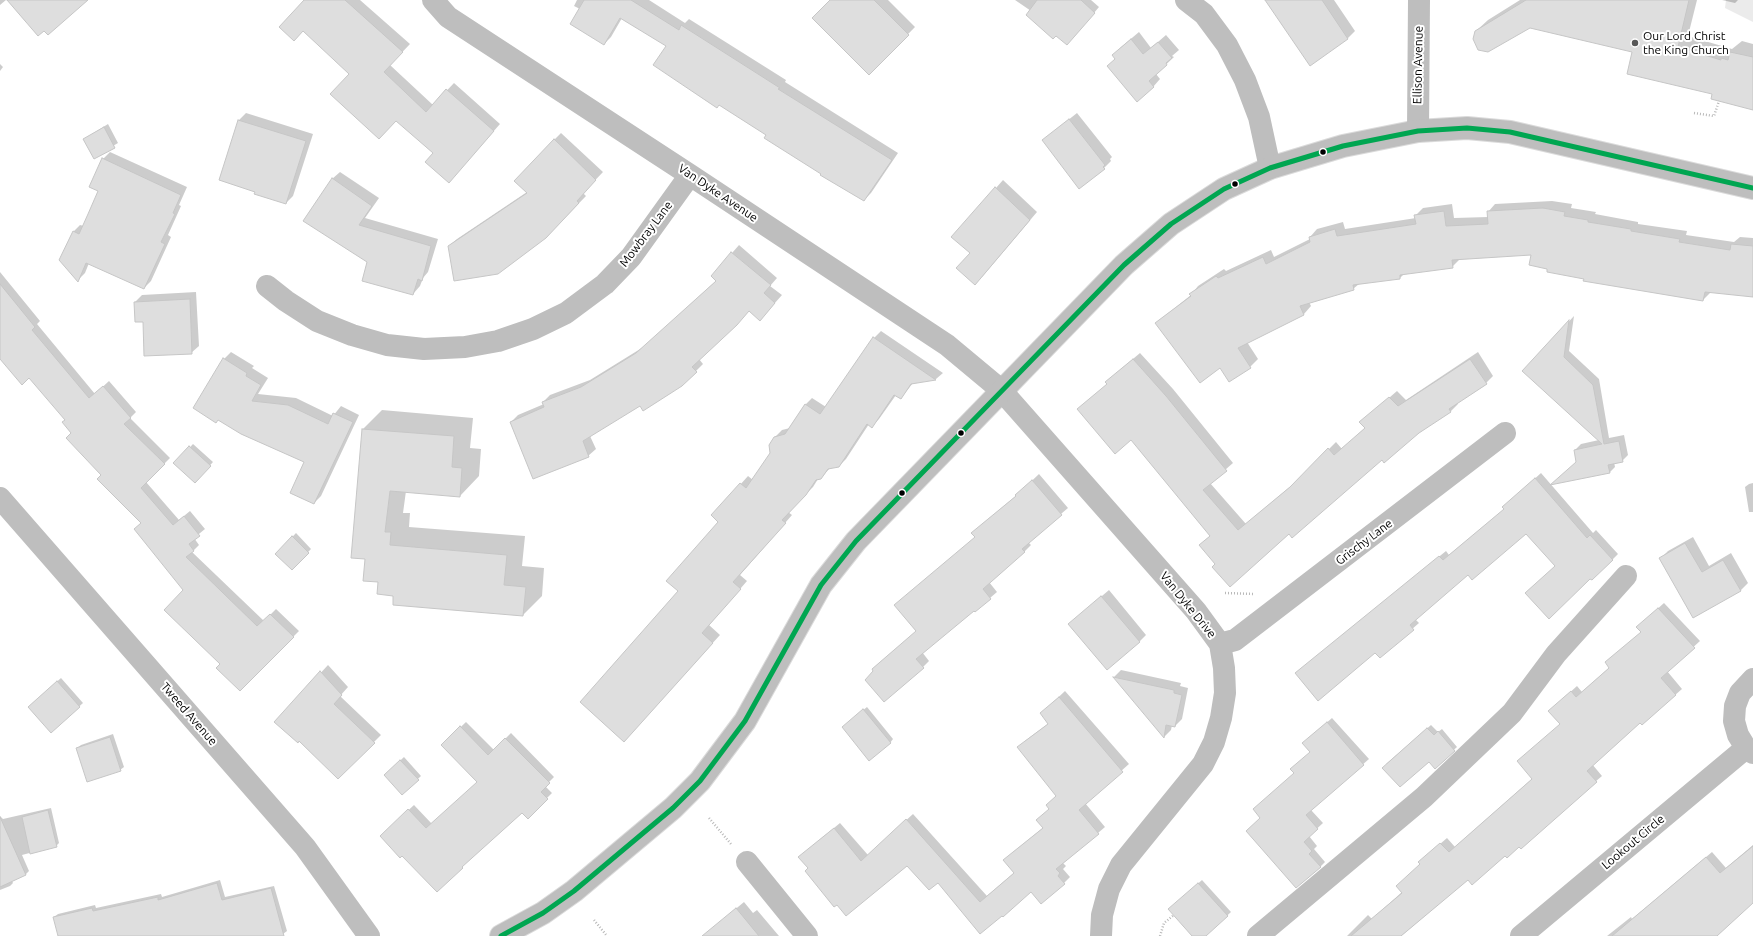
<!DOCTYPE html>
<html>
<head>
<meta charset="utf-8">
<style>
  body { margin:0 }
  canvas { display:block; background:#fff }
</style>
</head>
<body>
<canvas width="1753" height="936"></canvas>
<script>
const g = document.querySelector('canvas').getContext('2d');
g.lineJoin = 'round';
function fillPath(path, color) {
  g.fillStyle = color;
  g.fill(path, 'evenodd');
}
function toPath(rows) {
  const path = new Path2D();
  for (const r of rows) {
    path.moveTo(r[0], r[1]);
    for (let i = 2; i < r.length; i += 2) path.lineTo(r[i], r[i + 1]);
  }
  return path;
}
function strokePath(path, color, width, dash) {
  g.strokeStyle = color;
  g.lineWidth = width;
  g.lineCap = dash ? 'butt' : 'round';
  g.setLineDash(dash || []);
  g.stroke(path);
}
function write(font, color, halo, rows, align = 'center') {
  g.font = font + ' Ubuntu,sans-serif';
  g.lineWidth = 4;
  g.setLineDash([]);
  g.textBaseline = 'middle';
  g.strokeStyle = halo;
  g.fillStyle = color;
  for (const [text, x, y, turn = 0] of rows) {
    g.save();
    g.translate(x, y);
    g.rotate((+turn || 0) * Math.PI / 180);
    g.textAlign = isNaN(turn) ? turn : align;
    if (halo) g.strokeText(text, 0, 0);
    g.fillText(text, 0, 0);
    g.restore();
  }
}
fillPath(toPath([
  [1726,0,1753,0,1753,22,1725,8]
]), '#ebebeb');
fillPath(toPath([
  [0,0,6,0,0,5],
  [305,0,360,0,410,44,390,65,433,105,454,83,500,124,456,174,350,74],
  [577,0,649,0,685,23,689,19,786,80,785,82,898,153,871,193,864,200,767,135,667,46,622,18,611,37,604,44,580,9,574,6],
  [832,0,888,0,915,27,869,74],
  [1015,0,1091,0,1099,7,1072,39],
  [1272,0,1334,0,1355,31,1348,38,1310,65],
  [1520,0,1697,0,1688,36,1732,49,1742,41,1753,44,1753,109,1714,93,1633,51,1530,27,1476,31,1488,20],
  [1722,0,1738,0,1735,3],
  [1139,32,1151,48,1166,35,1179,50,1172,56,1174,57,1156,74,1160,79,1153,87,1116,59,1120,48],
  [0,64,3,67,0,71],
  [246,113,313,134,293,196,286,203,239,120],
  [1077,113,1112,157,1110,159,1111,161,1104,168,1079,187,1043,140],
  [108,124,118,143,94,157,84,139],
  [561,133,603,172,583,193,586,196,553,230,449,246,457,239,527,192,554,140],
  [110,152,187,187,179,205,181,206,168,235,171,237,151,281,144,288,89,263,85,273,78,280,73,232,80,225,84,226,99,190,103,159],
  [340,172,379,198,365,218,438,239,428,272,423,278,420,286,413,294,368,261,332,179],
  [1003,180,1037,212,982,277,971,253,953,237],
  [1552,201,1572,204,1571,208,1596,212,1595,214,1638,222,1638,224,1687,231,1686,235,1734,242,1740,237,1753,238,1753,296,1711,292,1703,300,1585,278,1549,268,1532,254,1460,259,1452,267,1404,274,1400,278,1359,284,1353,289,1309,302,1311,306,1304,314,1247,342,1258,359,1250,367,1220,367,1156,323,1191,295,1198,286,1224,269,1226,271,1271,250,1274,257,1310,239,1310,237,1317,229,1343,222,1345,229,1416,218,1415,216,1423,208,1452,204,1454,218,1488,217,1488,212,1495,204],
  [739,245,777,278,770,286,782,295,767,312,750,310,699,359,703,364,685,382,640,405,590,436,596,449,588,456,511,422,518,415,544,404,543,402,550,395,590,380,645,346,717,280,712,276],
  [0,272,40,321,37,324,95,394,109,381,136,412,130,418,170,458,146,482,179,520,190,511,205,529,194,538,199,545,192,552,264,621,276,609,299,631,240,690,222,664,185,590,135,529,142,522,102,475,72,433,66,420,29,376,0,357],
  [196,292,199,346,191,353,144,321,136,321,135,302,142,295],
  [1574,316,1569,351,1599,379,1609,438,1624,435,1628,455,1622,461,1614,462,1615,467,1609,473,1577,462,1575,450,1581,444,1599,440,1523,371],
  [881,331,943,373,936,379,913,383,901,398,896,395,879,419,872,426,869,424,846,459,839,466,830,468,821,478,818,479,813,487,788,512,792,515,740,575,747,581,709,625,720,635,631,733,679,591,720,522,713,515,748,476,753,480,771,453,775,437,782,430,790,428,805,405,812,398,826,407,874,338],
  [231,352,254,366,252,368,268,378,258,394,296,398,333,416,341,406,359,415,321,496,314,503,306,462,242,433,224,359],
  [1478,352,1493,376,1486,383,1456,402,1458,404,1451,411,1382,458,1289,533,1217,564,1200,545,1211,535,1108,383,1114,375,1140,353,1173,389,1233,463,1210,483,1246,524,1298,480,1336,442,1342,449,1366,427,1361,422,1397,391,1406,400],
  [382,410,473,418,470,448,481,449,479,476,460,496,406,491,403,513,410,513,409,527,525,536,522,566,544,568,542,596,523,615,395,595,379,581,366,558,352,557,363,429],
  [193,444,213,462,195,482,175,463],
  [1541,473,1593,533,1596,530,1618,554,1612,560,1556,566,1526,533,1468,573,1415,619,1419,623,1380,657,1376,652,1302,668,1446,551,1449,555,1505,509,1509,502],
  [1039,474,1068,508,1028,542,1031,545,1024,552,989,582,997,592,990,598,975,611,974,609,922,652,929,661,923,667,874,671,873,669,879,663,917,631,976,537,979,527,1017,495],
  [1753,483,1753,512,1749,512,1745,487,1749,484],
  [296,533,311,549,292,569,276,554],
  [1693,537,1709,566,1731,553,1748,583,1741,590,1694,617,1661,558,1668,551],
  [1109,590,1146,635,1139,642,1069,624],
  [1664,603,1700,641,1667,671,1682,689,1642,724,1640,722,1592,764,1602,776,1520,846,1468,879,1401,936,1347,936,1368,915,1372,919,1402,892,1426,856,1447,838,1455,847,1533,778,1561,723,1556,705,1577,686,1582,692,1610,667,1641,632,1644,621],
  [328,665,348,687,340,696,381,735,338,778,299,740,276,721],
  [1121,670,1181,683,1180,686,1188,688,1182,719,1175,726,1172,725,1171,730,1164,737,1114,677],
  [61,678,83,703,51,732,32,704],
  [1065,691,1129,764,1085,803,1105,827,1063,863,1066,866,1063,869,1070,877,1064,883,1031,891,1003,916,907,864,809,868,806,851,840,823,868,855,913,814,987,896,1015,872,1011,854,1044,827,1050,809,1047,805,1057,795,1025,741,1049,723,1048,707],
  [867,707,893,739,890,743,846,724],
  [1332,718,1369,759,1311,810,1323,823,1309,836,1317,846,1314,849,1325,862,1320,867,1262,818,1311,752,1309,738],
  [466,722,494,750,511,733,554,777,545,786,552,793,528,817,522,811,467,861,386,831,414,805,432,824,478,782,442,745],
  [1431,725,1438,732,1442,729,1457,747,1435,767,1429,760,1386,764],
  [113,734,124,767,120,770,77,748,81,745],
  [404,757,421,776,402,794,385,775],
  [51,808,59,843,56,846,22,855,29,871,26,874,12,881,13,883,10,886,0,890,0,816,3,819],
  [1753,845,1753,902,1712,936,1607,936,1631,917,1632,919,1712,852,1726,868],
  [220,880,225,897,274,886,287,931,283,934,276,936,59,936,54,917,58,914,95,905,96,908,161,894,162,897],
  [1202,880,1231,912,1205,936,1193,936,1173,906],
  [744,902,753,913,757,910,779,936,703,936]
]), '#0003');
const building = toPath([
  [7,0,88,0,48,35,44,31,38,36,7,0],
  [304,0,345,0,403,52,384,72,426,112,446,89,494,131,449,183,425,162,433,153,396,121,379,139,330,94,349,74,303,31,294,41,279,27,304,0],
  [584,0,631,0,679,30,681,25,780,88,778,89,892,160,864,201,820,175,821,174,764,138,766,135,719,105,717,108,653,65,666,46,620,18,604,45,570,24,584,0],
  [830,0,874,0,909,35,869,75,812,18,830,0],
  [1037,0,1081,0,1095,13,1067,45,1056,36,1053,39,1026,15,1037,0],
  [1265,0,1322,0,1348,39,1310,66,1265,0],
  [1526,0,1689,0,1678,47,1721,60,1721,58,1728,60,1730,52,1753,57,1753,110,1711,99,1712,94,1627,74,1632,52,1530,28,1488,52,1478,50,1473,39,1475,31,1526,0],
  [1131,39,1143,54,1158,42,1172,58,1166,63,1167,65,1149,81,1154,87,1137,102,1107,66,1115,59,1112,55,1131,39],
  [1069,119,1105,165,1103,167,1105,169,1079,189,1042,140,1069,119],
  [238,120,306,141,286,204,254,194,255,192,219,180,238,120],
  [104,127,115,148,94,159,83,139,104,127],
  [554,139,596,180,577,201,579,203,546,238,498,274,454,281,448,246,527,193,514,181,554,139],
  [102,158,181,195,173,213,175,214,161,242,165,244,144,289,86,263,78,282,59,260,73,231,79,234,88,214,98,191,89,187,102,158],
  [332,178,372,206,359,225,431,246,422,281,418,279,413,295,362,281,367,262,303,221,332,178],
  [995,187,1030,220,975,285,956,268,970,253,951,237,995,187],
  [1543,208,1565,212,1564,216,1588,220,1588,222,1631,229,1631,231,1680,239,1679,242,1730,250,1731,244,1753,246,1753,297,1705,292,1703,301,1583,281,1584,279,1547,272,1547,269,1529,265,1531,255,1452,260,1453,268,1400,275,1400,279,1353,285,1354,290,1300,306,1304,315,1238,348,1251,368,1229,382,1220,368,1200,383,1155,323,1191,296,1189,294,1216,276,1218,278,1263,257,1266,264,1310,242,1309,237,1335,229,1337,236,1416,224,1414,215,1444,211,1446,226,1488,224,1487,211,1543,208],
  [731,252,771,285,764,293,775,303,760,321,749,311,737,325,692,367,697,372,682,386,643,411,640,406,583,441,589,457,533,479,510,422,544,407,542,402,581,387,636,353,716,281,711,276,731,252],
  [0,284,35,327,32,330,89,398,103,386,131,418,124,424,165,464,141,488,173,525,184,516,200,536,189,544,194,551,186,557,257,626,270,614,294,637,240,691,216,668,220,664,164,610,183,590,134,529,141,523,97,479,101,475,66,438,71,433,62,422,65,420,29,378,22,385,0,359,0,284],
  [190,299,192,354,144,356,143,322,135,322,134,302,190,299],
  [1569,320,1564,357,1593,385,1604,444,1619,441,1623,462,1608,465,1610,473,1550,485,1576,462,1574,450,1602,444,1522,371,1569,320],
  [873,337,936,380,911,384,901,399,894,395,872,428,867,424,839,467,828,469,821,479,816,480,806,495,782,520,786,523,733,582,741,589,702,633,713,643,624,742,580,702,678,591,666,581,718,522,711,515,740,483,746,488,770,453,769,445,774,437,785,434,805,404,820,414,873,337],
  [223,358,247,373,246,376,261,385,252,401,288,405,328,424,333,413,353,422,314,504,290,493,304,462,241,434,218,420,216,423,193,408,223,358],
  [1133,359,1166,396,1227,471,1203,490,1238,530,1290,487,1328,448,1334,455,1365,428,1359,422,1389,397,1398,406,1470,359,1487,384,1449,409,1451,412,1419,433,1384,463,1382,460,1292,538,1289,534,1230,587,1212,567,1215,564,1199,545,1210,536,1131,440,1115,454,1077,409,1107,384,1105,382,1133,359],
  [362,429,454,436,452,467,462,468,460,497,390,491,385,532,391,532,390,545,507,555,504,585,526,587,523,616,393,605,393,596,377,594,378,582,363,581,365,559,351,558,362,429],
  [189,446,211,466,195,483,173,463,189,446],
  [1535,478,1587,538,1590,535,1613,560,1592,580,1590,579,1549,619,1525,593,1555,566,1526,534,1472,580,1468,575,1410,625,1414,630,1380,658,1375,653,1318,701,1295,673,1439,556,1443,560,1504,509,1502,507,1535,478],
  [1032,480,1062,515,1022,549,1025,552,983,589,991,599,975,612,974,611,916,659,924,668,884,702,865,680,873,671,872,669,916,631,894,605,975,537,971,533,1016,496,1015,495,1032,480],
  [292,536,309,553,292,570,275,554,292,536],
  [1685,543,1702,572,1723,560,1741,591,1693,618,1659,558,1685,543],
  [1101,596,1140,642,1107,670,1068,624,1101,596],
  [1658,608,1695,648,1661,678,1676,695,1642,725,1640,723,1587,771,1597,782,1521,849,1519,847,1507,858,1505,856,1472,885,1468,880,1401,936,1351,936,1402,893,1396,886,1420,864,1418,862,1440,843,1449,852,1532,779,1517,761,1560,724,1548,711,1571,691,1576,697,1609,668,1605,662,1641,632,1636,627,1658,608],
  [320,671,342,695,334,704,375,743,338,779,299,741,298,743,274,722,320,671],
  [1113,677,1174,690,1174,693,1182,695,1175,727,1166,725,1164,738,1113,677],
  [57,681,80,707,51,733,28,707,57,681],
  [1059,697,1123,772,1079,810,1099,834,1056,869,1060,873,1058,876,1065,884,1041,904,1031,892,1003,917,1002,916,980,934,938,883,929,890,907,866,846,916,837,905,834,907,805,871,808,868,798,857,834,828,861,861,906,819,980,902,1014,873,1003,860,1043,828,1036,820,1049,809,1046,805,1056,796,1017,747,1048,724,1040,713,1059,697],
  [863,709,891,743,869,761,842,727,863,709],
  [1327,722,1364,765,1306,815,1318,829,1304,842,1312,851,1309,854,1321,867,1296,888,1246,831,1260,818,1253,809,1294,773,1290,769,1310,752,1302,743,1327,722],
  [460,726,488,755,505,738,550,783,541,792,548,799,528,819,522,813,462,867,463,868,437,892,402,856,400,858,380,836,408,809,426,828,477,782,441,745,460,726],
  [1427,728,1434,735,1438,731,1455,751,1435,769,1429,762,1400,787,1382,768,1427,728],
  [110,737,121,771,87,782,76,748,110,737],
  [400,760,419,780,402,795,384,775,400,760],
  [48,810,57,847,30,854,22,817,48,810],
  [0,817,26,875,0,887,0,817],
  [1753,846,1753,903,1717,936,1612,936,1706,857,1720,873,1753,846],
  [217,883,222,900,271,888,284,936,58,936,53,917,92,908,93,911,158,897,158,900,217,883],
  [1198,883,1228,916,1206,936,1192,936,1168,909,1198,883],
  [736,908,759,936,702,936,736,908]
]);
fillPath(building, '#dedede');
strokePath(building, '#c6c6c6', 1);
const major = toPath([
  [501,936,543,913,574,891,673,808,700,781,745,721,821,585,856,541,1124,265,1171,224,1224,189,1270,168,1343,146,1418,131,1467,128,1510,132,1753,188]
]);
strokePath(major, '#dbdbdb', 24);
strokePath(toPath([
  [1694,113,1714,116,1719,101],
  [1225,593,1254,594],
  [709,818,731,844],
  [594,920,607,936],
  [1160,936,1164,923,1174,915]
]), '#b9b9b9', 2.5, [1, 2]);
strokePath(toPath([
  [433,0,448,17,690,175,947,345,1001,390,1196,611,1220,644,1224,668,1225,693,1221,718,1214,742,1203,764,1121,865,1109,889,1102,915,1101,936],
  [1186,0,1204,14,1227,45,1245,80,1259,117,1270,168],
  [1418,131,1419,0],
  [267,286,286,301,317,321,352,335,387,345,424,349,465,347,498,341,533,329,566,313,605,284,631,257,690,175],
  [0,498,305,847,369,936],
  [1220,644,1235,640,1505,433],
  [1753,679,1740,693,1735,706,1734,721,1738,735,1746,748,1753,753],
  [747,862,807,936],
  [1258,936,1424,797,1512,713,1556,654,1626,576],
  [1521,936,1746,748]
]), '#bebebe', 22);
strokePath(major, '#bebebe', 22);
strokePath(toPath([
  [501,936,543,913,574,891,673,808,700,781,745,721,821,585,856,541,1124,265,1171,224,1224,189,1270,168,1343,146,1418,131,1467,128,1510,132,1753,188]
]), '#00a651', 5);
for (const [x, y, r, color] of [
  [1635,43,4,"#595959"],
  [1323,152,3.5,"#000"],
  [1235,184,3.5,"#000"],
  [961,433,3.5,"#000"],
  [902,493,3.5,"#000"]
]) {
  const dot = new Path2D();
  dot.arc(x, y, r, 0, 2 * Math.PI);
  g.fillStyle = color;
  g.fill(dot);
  strokePath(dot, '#fff', 1.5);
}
write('12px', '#000', '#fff', [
  ["Our Lord Christ",1643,36],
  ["the King Church",1643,50]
], 'left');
write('12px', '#000', '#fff', [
  ["Ellison Avenue",1418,65,-89],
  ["Van Dyke Avenue",718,193,34],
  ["Mowbray Lane",646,234,-53],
  ["Grischy Lane",1364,542,-37],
  ["Van Dyke Drive",1188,605,51],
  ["Tweed Avenue",189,714,49],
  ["Lookout Circle",1633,842,-40]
]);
</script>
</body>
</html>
